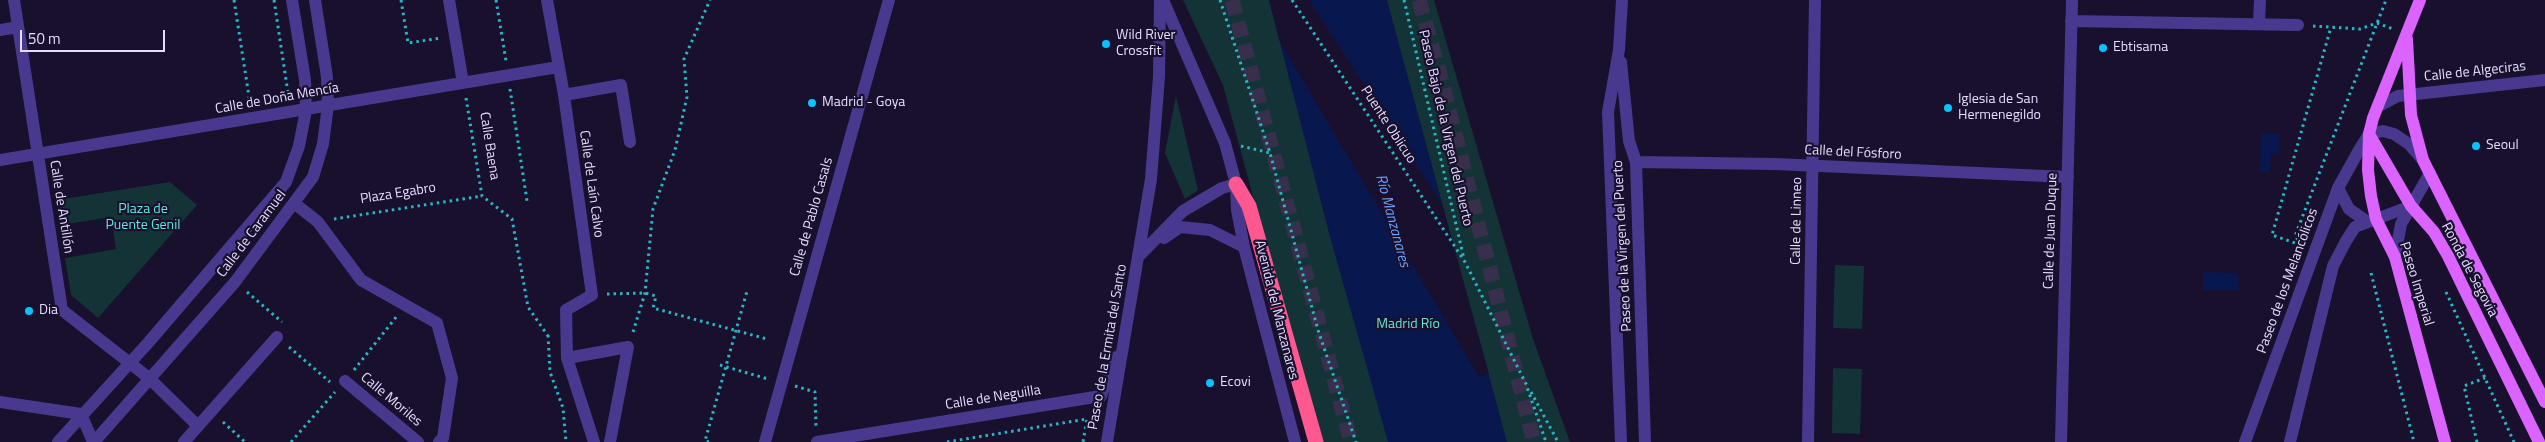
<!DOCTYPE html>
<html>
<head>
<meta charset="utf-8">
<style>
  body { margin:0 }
  #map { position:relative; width:2545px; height:442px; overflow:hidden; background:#19102d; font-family:"Titillium Web",sans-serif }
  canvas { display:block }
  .scale { position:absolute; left:20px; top:30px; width:145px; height:22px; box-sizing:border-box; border:2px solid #e5dcff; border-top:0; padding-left:6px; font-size:15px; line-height:18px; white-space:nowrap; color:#e5dcff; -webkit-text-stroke:4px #19102d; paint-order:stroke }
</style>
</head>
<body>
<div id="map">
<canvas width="2545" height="442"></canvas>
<div class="scale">50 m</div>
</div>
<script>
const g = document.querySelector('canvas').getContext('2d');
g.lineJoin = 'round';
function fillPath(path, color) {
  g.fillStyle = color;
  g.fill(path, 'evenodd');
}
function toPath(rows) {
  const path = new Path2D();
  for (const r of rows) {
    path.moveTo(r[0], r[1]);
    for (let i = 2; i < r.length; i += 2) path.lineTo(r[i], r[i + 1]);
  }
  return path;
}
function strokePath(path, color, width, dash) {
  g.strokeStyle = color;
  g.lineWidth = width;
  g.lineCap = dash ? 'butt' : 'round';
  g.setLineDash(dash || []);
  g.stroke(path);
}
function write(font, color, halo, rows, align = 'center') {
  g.font = font + ' "Titillium Web",sans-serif';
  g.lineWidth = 4.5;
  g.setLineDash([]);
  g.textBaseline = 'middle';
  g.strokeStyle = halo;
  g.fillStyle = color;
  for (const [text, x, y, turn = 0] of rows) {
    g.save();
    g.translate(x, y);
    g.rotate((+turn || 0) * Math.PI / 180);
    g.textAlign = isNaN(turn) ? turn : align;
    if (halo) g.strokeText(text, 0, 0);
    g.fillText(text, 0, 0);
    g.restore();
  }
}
fillPath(toPath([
  [1183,0,1434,0,1533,339,1570,442,1319,442,1223,85],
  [1176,96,1198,190,1185,199,1165,153],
  [170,182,197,205,98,318,71,295,65,258,116,249,111,217,61,225,56,200],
  [1835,265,1864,266,1862,329,1833,328],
  [1833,368,1862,369,1860,434,1832,433]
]), '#133337');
fillPath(toPath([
  [1269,0,1387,0,1507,442,1388,442,1329,233],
  [2261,133,2279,134,2279,153,2271,153,2270,172,2260,172],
  [2203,272,2238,273,2239,290,2203,290]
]), '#08174e');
fillPath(toPath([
  [1269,0,1309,0,1442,204,1489,374,1479,377,1280,42]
]), '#19102d');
strokePath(toPath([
  [1232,0,1351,442],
  [1419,0,1438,67,1534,442]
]), '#382f4c', 15, [15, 8]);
strokePath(toPath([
  [234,0,250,103],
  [274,0,288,93],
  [401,0,408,43,441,38],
  [496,0,506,61],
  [1220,0,1270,153,1318,330,1356,442],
  [1292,0,1465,262,1526,384,1546,442],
  [1404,0,1464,259],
  [2313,26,2360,29,2377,23,2393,29],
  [510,89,527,201],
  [466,98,482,196,512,219,528,307,548,336],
  [1241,146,1270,153],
  [334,219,482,196],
  [2301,245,2272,235,2331,27],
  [2302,245,2295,236,2386,0],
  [2371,273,2414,442],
  [247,292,282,322],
  [2446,292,2514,442],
  [607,294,645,293,656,296,653,308,767,339],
  [633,332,645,293,653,209,675,150,687,97,684,59,710,0],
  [548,335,550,372,563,408,566,442],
  [289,347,330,382],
  [720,365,768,379],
  [354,370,397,316],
  [795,386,815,392,816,428],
  [1531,392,1558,442],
  [223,422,245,442],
  [291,442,335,392],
  [709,442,705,441,747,291],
  [947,442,1087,419,1083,442],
  [2477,442,2464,386,2485,378]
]), '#2ab7c5', 3, [2.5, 4]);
strokePath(toPath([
  [14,0,62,310,149,378,198,426],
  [449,0,463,83],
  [547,0,564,95,592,295,566,310,567,358,594,442],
  [1163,0,1225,143,1236,184,1237,210,1244,247,1295,442],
  [2071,21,2298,25],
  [2259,24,2260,0],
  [0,30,18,27],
  [1621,62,1629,141,1636,162,1645,442],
  [564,95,621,85,630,142],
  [2377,107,2398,96,2545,80],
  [0,160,558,67],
  [1636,162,1775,164,2068,177],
  [2338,188,2349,209,2366,221],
  [294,203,318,222,361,280,437,323,452,378,443,438,439,442],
  [1164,238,1180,227,1210,230,1244,247],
  [1138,257,1183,211,1222,188,1236,184],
  [2395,257,2401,224,2430,173],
  [567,358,628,347,610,442],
  [345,381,418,442],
  [0,402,81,414,93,442],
  [58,442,148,343,286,182,299,146,306,110,305,80,292,0],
  [94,442,235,282,313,177,323,144,328,105,327,77,315,0],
  [184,442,277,337],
  [765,442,889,0],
  [817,442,1101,396,1116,357],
  [1107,442,1151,179,1159,77,1160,0],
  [1621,442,1608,112,1619,50,1622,0],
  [1808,442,1815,0],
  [2061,442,2072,0],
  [2245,442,2338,188,2358,152,2369,134,2383,131,2394,134,2409,144,2423,160],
  [2290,442,2333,266,2346,241,2355,227,2411,206]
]), '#49398e', 12);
strokePath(toPath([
  [2420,0,2373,118,2369,134,2368,170,2371,196,2376,219,2395,257,2445,442],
  [2407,39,2411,115,2423,160,2545,402],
  [2369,134,2411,206,2434,232,2448,256,2539,442]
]), '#db63ff', 12);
strokePath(toPath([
  [1236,184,1249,206,1316,442]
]), '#ff578f', 15);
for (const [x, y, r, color] of [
  [1106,44,5,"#08c2ff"],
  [2103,48,5,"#08c2ff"],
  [812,103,5,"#08c2ff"],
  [1948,108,5,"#08c2ff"],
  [2476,146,5,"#08c2ff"],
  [29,311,5,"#08c2ff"],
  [1210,383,5,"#08c2ff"]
]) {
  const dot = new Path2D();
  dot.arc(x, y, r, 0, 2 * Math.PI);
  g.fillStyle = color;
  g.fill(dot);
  strokePath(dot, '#19102d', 2);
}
write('14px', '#e5dcff', '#19102d', [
  ["Wild River",1116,36],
  ["Crossfit",1116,52],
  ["Ebtisama",2113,48],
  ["Iglesia de San",1958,100],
  ["Hermenegildo",1958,116],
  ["Madrid - Goya",822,103],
  ["Seoul",2486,146],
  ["Dia",39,311],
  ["Ecovi",1220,383]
], 'left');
write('14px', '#e5dcff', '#19102d', [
  ["Calle de Algeciras",2475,72,-6],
  ["Calle de Doña Mencía",277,99,-10],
  ["Puente Oblicuo",1388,125,57],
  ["Paseo Bajo de la Virgen del Puerto",1445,128,77],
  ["Calle Baena",489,146,81],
  ["Calle del Fósforo",1853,153,3],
  ["Calle de Laín Calvo",591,184,82],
  ["Plaza Egabro",398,194,-9],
  ["Calle de Antillón",61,207,81],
  ["Calle de Pablo Casals",812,217,-74],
  ["Calle de Linneo",1797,221,-89],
  ["Calle de Juan Duque",2051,231,-88],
  ["Calle de Caramuel",252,234,-53],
  ["Paseo de la Virgen del Puerto",1623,246,-93],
  ["Ronda de Segovia",2469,270,62],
  ["Paseo de los Melancólicos",2288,281,-70],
  ["Paseo Imperial",2416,284,73],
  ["Avenida del Manzanares",1276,310,76],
  ["Paseo de la Ermita del Santo",1108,347,-80],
  ["Calle de Neguilla",993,398,-9],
  ["Calle Moriles",391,400,40]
]);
write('14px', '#60e7d9', '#19102d', [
  ["Plaza de",143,210],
  ["Puente Genil",143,226],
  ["Madrid Río",1408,325]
]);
write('italic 15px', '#6aa4ff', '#19102d', [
  ["Río Manzanares",1392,221,75]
]);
</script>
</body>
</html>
